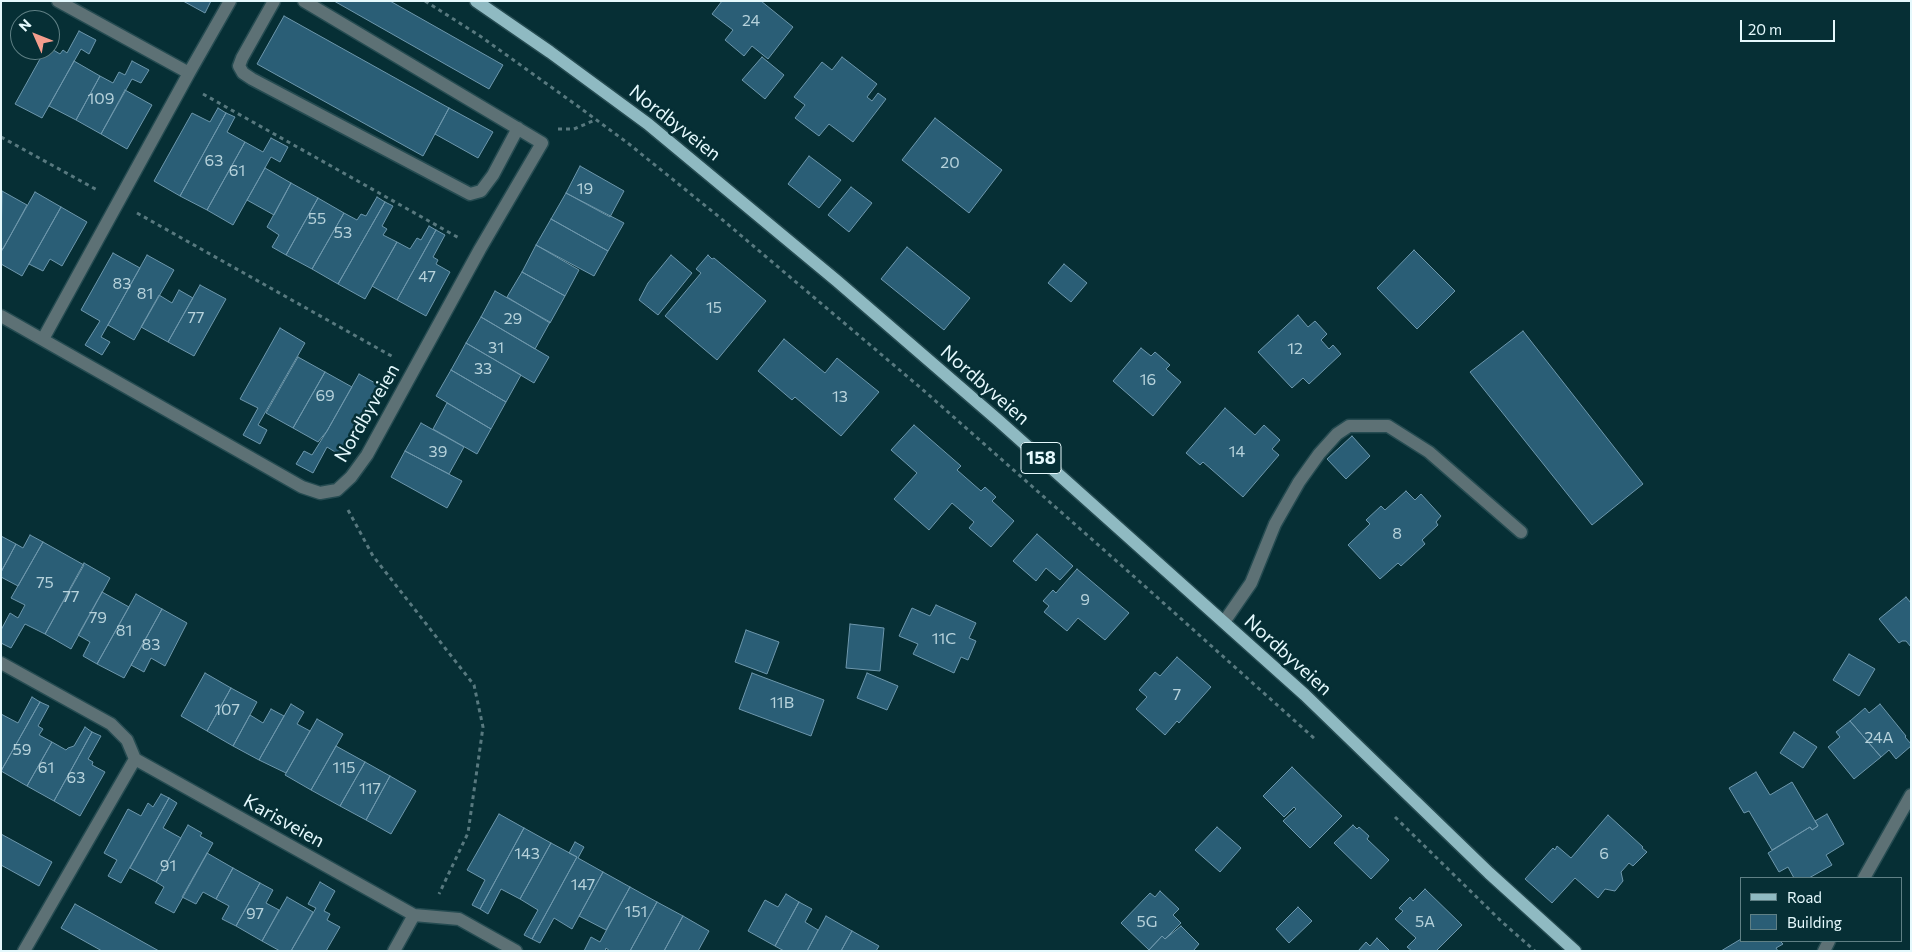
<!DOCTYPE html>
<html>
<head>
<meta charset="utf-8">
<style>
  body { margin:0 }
  #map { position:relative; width:1912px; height:952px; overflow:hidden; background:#062f35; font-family:Commissioner,sans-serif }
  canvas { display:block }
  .frame { position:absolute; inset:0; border:2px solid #e5f9fd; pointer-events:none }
  .legend { position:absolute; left:1740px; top:877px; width:162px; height:65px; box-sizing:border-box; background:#062f35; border:1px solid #5f8085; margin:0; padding:6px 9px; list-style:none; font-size:15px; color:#e5f9fd }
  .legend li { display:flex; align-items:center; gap:10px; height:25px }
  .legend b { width:25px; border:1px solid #5f8085 }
  .north { position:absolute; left:10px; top:10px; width:50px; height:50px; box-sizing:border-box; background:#062f35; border:1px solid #5f8085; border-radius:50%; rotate:314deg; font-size:14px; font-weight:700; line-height:20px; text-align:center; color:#e5f9fd }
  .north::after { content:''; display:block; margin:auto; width:18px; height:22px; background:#f49d8d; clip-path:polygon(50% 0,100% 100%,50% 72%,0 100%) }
  .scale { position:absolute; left:1740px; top:20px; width:95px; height:22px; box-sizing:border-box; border:2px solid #e5f9fd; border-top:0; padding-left:6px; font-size:15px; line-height:18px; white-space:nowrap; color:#e5f9fd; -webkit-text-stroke:4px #062f35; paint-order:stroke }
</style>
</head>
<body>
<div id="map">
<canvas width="1912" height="952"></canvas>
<div class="frame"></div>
<ul class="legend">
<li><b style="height:6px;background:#8fbac2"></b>Road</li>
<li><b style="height:14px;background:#2a5e76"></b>Building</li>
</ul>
<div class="north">N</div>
<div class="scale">20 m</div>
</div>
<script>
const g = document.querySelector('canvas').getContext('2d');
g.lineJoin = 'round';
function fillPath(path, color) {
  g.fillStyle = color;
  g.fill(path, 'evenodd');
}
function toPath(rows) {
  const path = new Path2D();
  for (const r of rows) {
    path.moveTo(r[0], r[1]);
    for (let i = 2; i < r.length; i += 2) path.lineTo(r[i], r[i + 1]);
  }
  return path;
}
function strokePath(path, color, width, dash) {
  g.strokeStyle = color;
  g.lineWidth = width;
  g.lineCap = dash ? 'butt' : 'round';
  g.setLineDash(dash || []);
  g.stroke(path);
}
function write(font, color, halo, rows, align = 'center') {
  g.font = font + ' Commissioner,sans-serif';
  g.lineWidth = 5;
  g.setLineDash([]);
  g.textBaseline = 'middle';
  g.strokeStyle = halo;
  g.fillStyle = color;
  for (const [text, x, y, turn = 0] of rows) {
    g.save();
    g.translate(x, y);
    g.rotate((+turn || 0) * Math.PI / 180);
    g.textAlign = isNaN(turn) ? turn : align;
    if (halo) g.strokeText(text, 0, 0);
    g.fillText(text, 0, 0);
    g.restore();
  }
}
const building = toPath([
  [183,1,211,1,205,13,183,1],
  [334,1,390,1,503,65,489,89,334,1],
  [722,1,761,1,793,27,768,59,752,46,744,56,725,40,733,30,712,14,722,1],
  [284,16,449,108,423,156,257,64,284,16],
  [79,31,96,40,89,54,81,49,42,118,15,104,45,50,50,50,50,48,60,54,63,50,67,53,79,31],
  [762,57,784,75,765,99,742,80,762,57],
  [842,57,877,84,867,97,872,101,878,93,886,99,853,142,829,124,819,136,795,118,805,105,794,97,822,62,832,70,842,57],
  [74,61,100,76,76,120,49,106,74,61],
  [132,61,149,70,141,83,132,79,101,134,76,120,100,76,113,83,119,72,125,75,132,61],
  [125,90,152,105,127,149,101,134,125,90],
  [218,108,226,113,180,196,154,181,192,113,210,122,218,108],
  [449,108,493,132,478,158,435,134,449,108],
  [226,113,235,117,227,132,245,142,207,210,180,196,226,113],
  [935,118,1002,170,969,213,902,160,935,118],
  [271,138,288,147,280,162,271,157,233,225,207,210,245,142,263,152,271,138],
  [809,156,841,180,819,208,788,184,809,156],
  [580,166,624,191,610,217,566,193,580,166],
  [265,168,291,183,274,215,247,200,265,168],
  [291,183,318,198,286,255,272,247,279,235,267,227,291,183],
  [851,187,872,203,849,232,828,215,851,187],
  [2,191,27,205,3,249,1,248,2,191],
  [35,192,61,207,22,276,1,264,1,252,35,192],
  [566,193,624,223,608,251,551,219,566,193],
  [377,197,385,202,338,284,312,269,344,213,357,220,361,214,366,216,377,197],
  [318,198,344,213,312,269,286,255,318,198],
  [385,202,393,206,382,226,387,229,383,235,397,242,365,299,338,284,385,202],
  [61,207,87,222,62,266,50,259,43,271,29,264,61,207],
  [551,219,608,251,594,276,536,245,551,219],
  [429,226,436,230,397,300,372,286,397,242,410,249,417,238,421,240,429,226],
  [436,230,445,235,433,257,438,260,436,264,450,272,426,316,397,300,436,230],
  [536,245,579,270,565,296,522,272,536,245],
  [907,247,970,298,944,330,881,279,907,247],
  [1414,250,1455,291,1417,329,1377,288,1414,250],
  [113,253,140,268,101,337,110,342,102,355,85,345,100,321,81,310,113,253],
  [147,255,174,270,134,340,108,325,147,255],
  [671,255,692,273,658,315,639,300,648,283,671,255],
  [708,255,712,259,714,258,766,301,717,360,665,316,701,273,696,269,708,255],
  [1064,264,1087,283,1071,302,1048,283,1064,264],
  [522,272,565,296,550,323,507,297,522,272],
  [200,285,226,299,194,356,168,342,200,285],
  [179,290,193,298,168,342,141,327,159,295,172,303,179,290],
  [495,291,550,322,535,349,481,317,495,291],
  [1298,315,1308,327,1315,321,1327,334,1321,340,1329,349,1333,345,1341,354,1309,384,1303,378,1292,388,1258,352,1298,315],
  [481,317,549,357,534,383,466,343,481,317],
  [280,328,305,343,258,425,267,430,260,444,243,435,258,408,240,399,280,328],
  [1523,331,1643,484,1592,525,1470,372,1523,331],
  [784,339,825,373,837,358,879,392,841,436,795,397,792,400,758,371,784,339],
  [466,343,521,375,506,402,451,370,466,343],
  [1141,348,1151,356,1155,352,1170,365,1166,369,1181,382,1153,416,1113,381,1141,348],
  [298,357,325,372,293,428,266,413,298,357],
  [451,370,506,402,491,429,436,396,451,370],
  [325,372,352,387,327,431,318,442,293,428,325,372],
  [359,374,384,388,345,458,327,447,313,473,296,464,304,451,312,455,327,431,359,374],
  [447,403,491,429,477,454,433,429,447,403],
  [1225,408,1255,435,1264,425,1280,440,1272,449,1279,455,1243,497,1203,462,1200,465,1186,453,1225,408],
  [421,423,464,447,449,474,405,451,421,423],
  [914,425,961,466,957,470,981,491,985,487,996,497,992,501,1014,521,991,547,969,528,974,522,952,503,929,530,894,499,917,473,891,450,914,425],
  [1352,436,1370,456,1346,479,1327,459,1352,436],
  [405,451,462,481,447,508,391,477,405,451],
  [1406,491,1415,500,1421,494,1441,516,1436,522,1438,525,1422,540,1425,544,1401,566,1398,563,1380,579,1348,545,1370,524,1366,520,1381,506,1385,510,1406,491],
  [1037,534,1073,566,1060,580,1046,568,1036,581,1013,561,1037,534],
  [30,535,43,542,18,586,1,577,1,572,16,544,23,548,30,535],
  [1,536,16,544,1,572,1,536],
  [43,542,84,565,45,634,25,624,11,648,1,643,1,630,10,613,18,618,25,605,11,598,43,542],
  [84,563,110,578,71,649,45,634,84,563],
  [1077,569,1129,613,1105,640,1078,618,1067,631,1044,612,1049,606,1043,601,1053,590,1056,593,1077,569],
  [102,592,129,607,97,664,83,656,90,642,78,635,102,592],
  [136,594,162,609,124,678,97,664,136,594],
  [1906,597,1911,603,1911,647,1906,641,1902,641,1899,643,1879,619,1906,597],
  [936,605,976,623,969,638,976,641,968,660,961,657,954,673,913,654,918,644,899,636,912,608,930,616,936,605],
  [162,609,187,623,165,666,151,658,144,672,131,665,162,609],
  [850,624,884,628,880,671,846,668,850,624],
  [746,630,779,642,767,674,735,662,746,630],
  [1849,654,1875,669,1859,696,1833,680,1849,654],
  [1177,657,1211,687,1179,723,1177,721,1165,735,1136,709,1147,697,1139,690,1155,672,1160,676,1177,657],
  [205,673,231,688,207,731,181,716,205,673],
  [752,673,824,700,811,736,739,709,752,673],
  [867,673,898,686,887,710,857,698,867,673],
  [231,688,257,702,233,746,207,731,231,688],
  [32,697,40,702,1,771,1,714,18,723,32,697],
  [40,702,49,706,38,726,43,729,39,735,52,742,27,786,1,771,40,702],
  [291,704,304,712,297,724,310,731,286,773,259,760,291,704],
  [1880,704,1906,736,1905,737,1911,744,1911,746,1896,759,1889,750,1881,757,1850,721,1865,708,1869,713,1880,704],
  [271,709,284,716,259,760,233,746,250,715,263,723,271,709],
  [317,719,343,734,311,790,285,775,317,719],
  [1850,721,1881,757,1854,779,1828,747,1840,737,1836,732,1850,721],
  [85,727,92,732,54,801,27,786,52,742,66,750,68,748,74,746,85,727],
  [92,732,101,736,88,759,93,762,92,765,105,772,80,816,54,801,92,732],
  [1794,732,1817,747,1803,768,1780,753,1794,732],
  [336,746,365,762,340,806,311,790,336,746],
  [365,762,390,776,366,820,340,806,365,762],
  [1292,767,1342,816,1310,848,1283,821,1296,809,1294,807,1284,817,1263,796,1292,767],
  [1756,772,1770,795,1792,782,1818,826,1812,830,1810,827,1772,850,1749,811,1744,813,1729,788,1756,772],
  [390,776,416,791,391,834,366,820,390,776],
  [161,794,169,798,121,883,108,876,117,860,104,853,128,809,141,816,148,803,153,807,161,794],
  [169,798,177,803,163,828,181,838,156,882,130,868,169,798],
  [499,814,524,828,480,909,472,905,485,880,467,870,499,814],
  [1827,814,1844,844,1826,855,1832,865,1809,878,1794,878,1788,867,1779,872,1768,853,1810,827,1812,830,1818,826,1815,821,1827,814],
  [1608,815,1643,847,1642,848,1647,852,1633,866,1629,863,1621,872,1623,881,1615,891,1605,889,1598,898,1575,878,1552,903,1525,879,1553,848,1555,850,1557,846,1571,858,1608,815],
  [188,825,202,833,200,836,213,843,174,913,155,903,164,887,156,882,188,825],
  [1353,825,1357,829,1359,827,1369,836,1367,839,1389,860,1371,879,1334,843,1353,825],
  [1217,827,1241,848,1220,872,1195,850,1217,827],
  [524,828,551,843,520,899,501,889,488,914,480,909,524,828],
  [1,834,52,862,39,886,1,865,1,834],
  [575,842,584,847,578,858,603,872,572,929,554,918,540,943,532,939,577,857,569,853,575,842],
  [551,843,577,857,532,939,524,935,538,910,520,899,551,843],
  [207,853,233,868,216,899,203,892,196,904,182,897,207,853],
  [233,868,260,883,236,926,222,919,229,906,216,899,233,868],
  [603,872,630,887,606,930,579,916,603,872],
  [320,882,335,891,324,911,330,914,327,920,340,927,326,951,291,951,316,908,308,904,320,882],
  [260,883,273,890,266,903,279,910,262,941,236,926,260,883],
  [630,887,657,902,630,951,610,951,606,948,605,951,584,951,591,937,600,942,630,887],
  [1425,889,1462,925,1436,951,1412,951,1407,947,1416,938,1395,919,1403,911,1399,908,1410,897,1413,901,1425,889],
  [1160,891,1179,909,1173,915,1181,923,1165,939,1162,936,1149,950,1121,923,1150,893,1155,897,1160,891],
  [786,894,799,902,775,946,748,931,765,900,778,907,786,894],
  [287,897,313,912,291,951,280,951,262,941,287,897],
  [657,902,683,916,664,951,630,951,657,902],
  [799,902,812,909,805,922,818,930,807,951,784,951,775,946,799,902],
  [75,904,159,951,102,951,61,928,75,904],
  [1298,907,1312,921,1289,943,1276,929,1298,907],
  [683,916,709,931,698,951,664,951,683,916],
  [826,916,852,931,841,951,807,951,826,916],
  [1181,926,1199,944,1194,950,1195,951,1148,951,1162,936,1165,939,1181,926],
  [852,931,879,946,876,951,841,951,852,931],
  [1377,938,1390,951,1358,951,1366,942,1370,946,1377,938],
  [1741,939,1741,941,1780,941,1783,944,1776,948,1778,951,1721,951,1741,939]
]);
fillPath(building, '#2a5e76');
strokePath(building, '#6d97ac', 1);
const minor = toPath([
  [274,1,242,58,239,66,243,73,252,79,470,194,481,191,493,175,518,128],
  [189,73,230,1],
  [1,316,302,487,320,493,337,490,351,477,367,455,480,249,542,143,304,1],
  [43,339,189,73,58,1],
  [1224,622,1251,583,1275,524,1299,482,1319,454,1337,434,1349,426,1388,426,1429,452,1521,532],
  [1,663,111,724,127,740,135,759,414,915,459,919,516,951],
  [1864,878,1911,795],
  [24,951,135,759],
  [394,951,414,915],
  [1824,951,1829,941]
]);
const major = toPath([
  [476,1,550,52,648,124,837,281,999,421,1305,695,1489,873,1575,951]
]);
strokePath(minor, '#254b51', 15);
strokePath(major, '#254b51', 15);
strokePath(toPath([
  [425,1,480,36,579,107,629,144,718,216,922,389,1139,581,1315,739],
  [203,94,459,238],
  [558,129,574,129,595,120],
  [1,137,99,191],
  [137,213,395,358],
  [348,510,373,556,474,685,483,727,468,833,439,894],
  [1395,817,1501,921,1535,951]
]), '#58797f', 3, [4, 4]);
strokePath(minor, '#5d7175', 12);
strokePath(major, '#8fbac2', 12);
write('16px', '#b6d2db', null, [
  ["24",751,21],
  ["109",101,99],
  ["63",214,161],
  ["20",950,163],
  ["61",237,171],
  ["19",585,189],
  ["55",317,219],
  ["53",343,233],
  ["47",427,277],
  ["83",122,284],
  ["81",145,294],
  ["15",714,308],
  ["77",196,318],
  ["29",513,319],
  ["31",496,348],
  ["12",1295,349],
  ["33",483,369],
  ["16",1148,380],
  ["69",325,396],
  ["13",840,397],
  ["39",438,452],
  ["14",1237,452],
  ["8",1397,534],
  ["75",45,583],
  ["77",71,597],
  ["9",1085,600],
  ["79",98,618],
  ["81",124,631],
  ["11C",944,639],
  ["83",151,645],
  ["7",1177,695],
  ["11B",782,703],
  ["107",227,710],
  ["24A",1879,738],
  ["59",22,750],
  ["61",46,768],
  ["115",344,768],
  ["63",76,778],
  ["117",370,789],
  ["143",527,854],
  ["6",1604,854],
  ["91",168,866],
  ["147",583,885],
  ["151",636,912],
  ["97",255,914],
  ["5G",1147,922],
  ["5A",1425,922]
]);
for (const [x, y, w] of [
  [1041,458,40]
]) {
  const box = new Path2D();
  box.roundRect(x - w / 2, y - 15.5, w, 31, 4);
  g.fillStyle = '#062f35';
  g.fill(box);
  strokePath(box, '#e5f9fd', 1);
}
write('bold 18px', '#e5f9fd', null, [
  ["158",1041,458]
]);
write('19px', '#e5f9fd', '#062f35', [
  ["Nordbyveien",675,123,38],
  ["Nordbyveien",985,385,41],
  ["Nordbyveien",367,413,-60],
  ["Nordbyveien",1288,655,42],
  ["Karisveien",284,821,29]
]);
</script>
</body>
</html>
